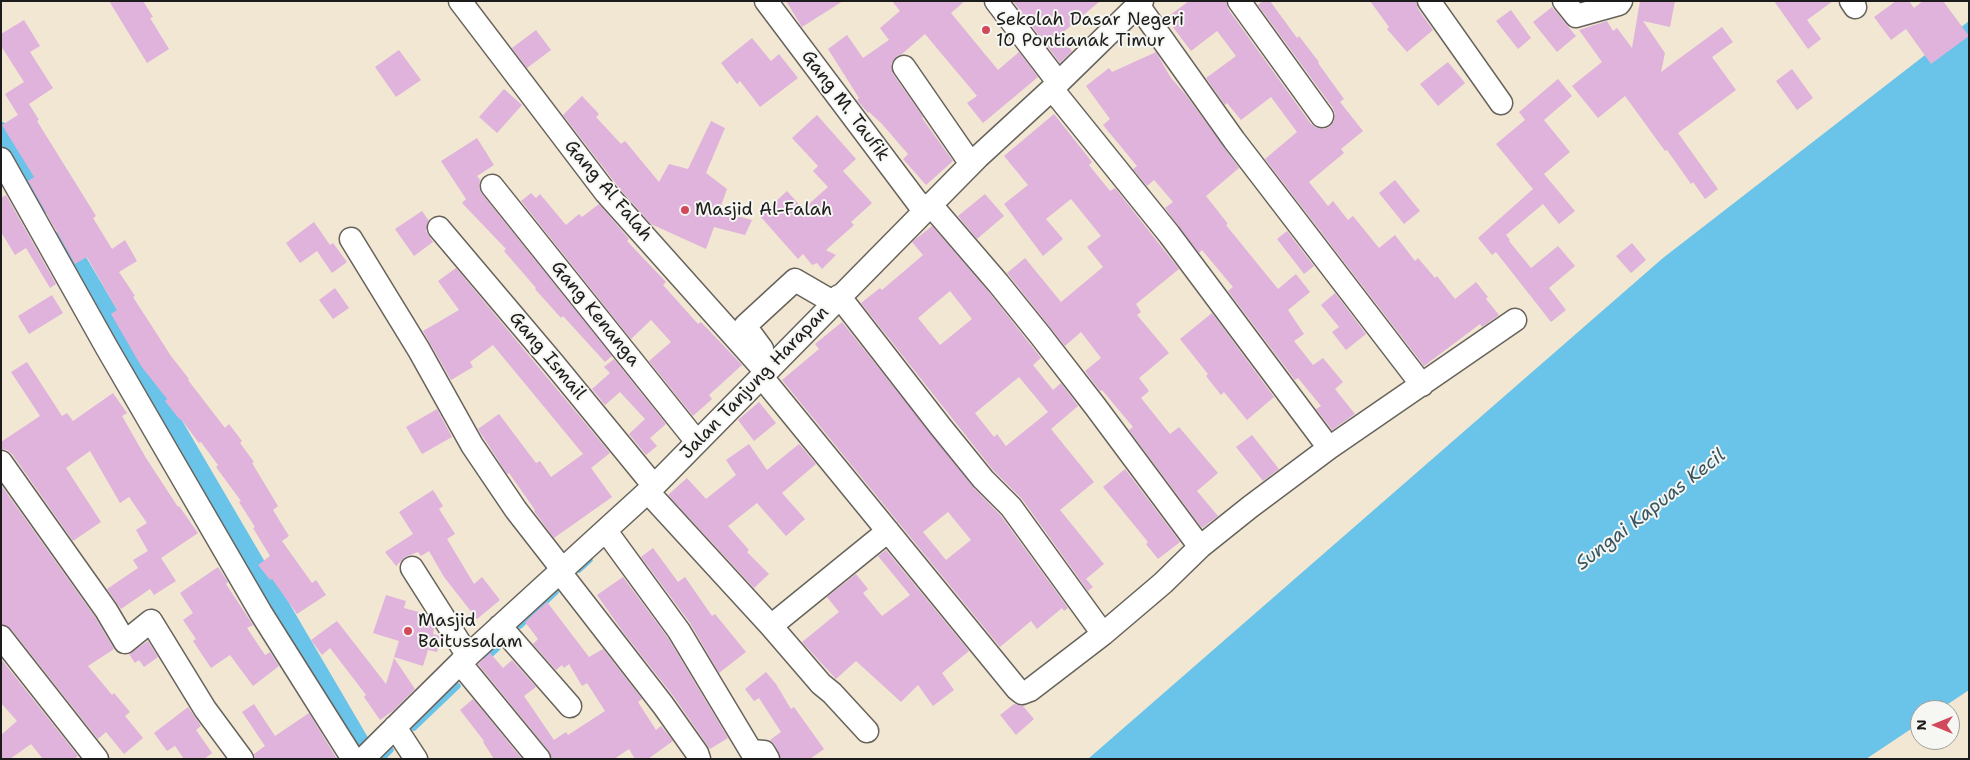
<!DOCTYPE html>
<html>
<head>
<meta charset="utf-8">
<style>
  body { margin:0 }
  #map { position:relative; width:1970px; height:760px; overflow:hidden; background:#f1e7d2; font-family:"Shantell Sans",sans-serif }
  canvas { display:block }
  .frame { position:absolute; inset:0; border:2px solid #1c1c1c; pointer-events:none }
  .north { position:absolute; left:1910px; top:700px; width:50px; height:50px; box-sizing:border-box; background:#f6f6f2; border:1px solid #9f9f9c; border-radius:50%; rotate:270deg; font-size:14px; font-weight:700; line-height:20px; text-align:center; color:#1c1c1c }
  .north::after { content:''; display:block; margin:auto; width:18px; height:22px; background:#d1495b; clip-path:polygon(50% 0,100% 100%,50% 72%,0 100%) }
</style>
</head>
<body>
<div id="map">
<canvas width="1970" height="760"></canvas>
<div class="frame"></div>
<div class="north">N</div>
</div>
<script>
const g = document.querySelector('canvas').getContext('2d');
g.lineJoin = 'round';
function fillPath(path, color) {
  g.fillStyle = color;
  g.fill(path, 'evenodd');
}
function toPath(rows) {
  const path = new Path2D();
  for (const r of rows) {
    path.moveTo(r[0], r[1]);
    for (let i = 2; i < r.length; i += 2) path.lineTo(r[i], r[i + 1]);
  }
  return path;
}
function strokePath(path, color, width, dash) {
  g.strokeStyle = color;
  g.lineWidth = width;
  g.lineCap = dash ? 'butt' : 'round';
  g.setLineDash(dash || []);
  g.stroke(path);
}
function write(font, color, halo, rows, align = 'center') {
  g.font = font + ' "Shantell Sans",sans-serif';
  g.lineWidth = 4;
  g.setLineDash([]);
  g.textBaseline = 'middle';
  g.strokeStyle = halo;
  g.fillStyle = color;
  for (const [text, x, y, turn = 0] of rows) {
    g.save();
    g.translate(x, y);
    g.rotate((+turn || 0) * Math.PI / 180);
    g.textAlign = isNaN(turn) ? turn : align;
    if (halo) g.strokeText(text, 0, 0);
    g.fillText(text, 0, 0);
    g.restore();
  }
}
fillPath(toPath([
  [1969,21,1969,690,1939,710,1920,710,1920,723,1866,759,1088,759,1663,258]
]), '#6ac3e8');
strokePath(toPath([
  [579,570,590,560],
  [520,626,556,592],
  [486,659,498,648],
  [414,728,458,686],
  [382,759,391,750]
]), '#6ac3e8', 5.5);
strokePath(toPath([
  [1,132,43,204],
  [64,239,369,759]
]), '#6ac3e8', 20);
fillPath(toPath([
  [109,1,143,1,153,17,150,18,169,49,147,63],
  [786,1,843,1,802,27],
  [892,1,965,1,951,13,998,70,1019,52,1038,77,983,123,967,103,977,96,925,34,902,54,896,57,891,64,893,74,923,117,922,118,953,161,926,185,903,159,908,154,882,124,869,112,868,113,857,100,859,98,828,49,847,35,863,58,889,40,880,28,900,11],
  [1013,1,1100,1,1060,35,1072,51,1060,63],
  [1189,1,1226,1,1228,9,1311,124,1317,128,1324,129,1329,127,1334,121,1335,114,1333,108,1258,5,1263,1,1270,1,1297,38,1299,36,1319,62,1318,63,1344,99,1340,102,1363,131,1341,149,1344,153,1309,182,1328,206,1333,201,1348,220,1353,216,1379,248,1395,235,1415,261,1418,258,1435,278,1437,276,1455,299,1476,282,1488,297,1486,299,1499,315,1482,327,1480,324,1424,366,1265,159,1297,132,1271,97,1241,120,1227,103,1225,105,1206,78,1236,56,1217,31,1191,51,1166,18],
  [1370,1,1416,1,1418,9,1433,30,1407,52,1387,29,1389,27],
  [1640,1,1675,1,1670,27,1643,21,1665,53,1661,72,1722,27,1733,42,1712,57,1736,90,1678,133,1718,189,1705,199,1693,182,1691,184,1667,150,1665,151,1625,96,1598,118,1572,86,1602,62,1579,30,1607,21,1613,31,1617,28,1632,48],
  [1774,1,1833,1,1807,20,1821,39,1808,49],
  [1896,1,1909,1,1914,8,1923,1,1943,1,1969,36,1931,64,1906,29,1891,40,1874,17],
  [1552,7,1576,36,1557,52,1533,22],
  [1511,10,1531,38,1518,49,1496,21],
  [24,20,40,46,30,52,53,88,29,104,39,120,37,121,96,216,93,218,112,249,125,240,137,261,119,272,135,296,133,297,171,356,189,379,188,380,225,428,229,424,242,441,240,443,254,462,252,463,278,506,273,510,289,536,282,541,312,583,316,580,326,595,297,614,272,579,270,580,258,565,270,556,253,528,255,527,239,502,241,501,216,467,218,465,201,442,199,443,181,419,180,420,165,401,167,399,141,366,111,314,117,310,87,257,75,264,28,181,34,177,2,125,18,115,5,94,24,82,1,46,1,34],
  [536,30,551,50,527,68,512,48],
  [752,38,771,61,779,54,798,78,760,107,740,81,737,84,721,63],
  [399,50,421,80,396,97,375,67],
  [1156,52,1171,78,1185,94,1239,168,1206,196,1228,224,1226,225,1278,289,1296,274,1310,292,1288,310,1304,334,1294,341,1313,365,1323,358,1343,382,1335,389,1355,414,1332,430,1316,409,1321,406,1298,378,1295,380,1228,291,1233,287,1202,250,1199,253,1165,208,1173,202,1154,180,1147,186,1133,169,1137,166,1103,125,1110,119,1086,86,1109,68,1112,72],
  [1448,62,1465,83,1438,106,1420,84],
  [1792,69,1813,98,1797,110,1776,81],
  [1558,79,1572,96,1544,120,1570,152,1544,174,1575,211,1559,224,1543,204,1506,235,1510,240,1509,241,1531,268,1558,246,1575,266,1549,288,1566,310,1551,322,1496,252,1492,255,1478,238,1533,189,1496,144,1525,120,1519,112],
  [504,89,522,105,497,133,479,117],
  [582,96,599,114,596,117,621,144,625,141,659,182,669,164,688,169,711,121,725,128,706,173,727,189,719,211,752,220,745,235,714,227,706,249,651,224,620,189,563,115],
  [1054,114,1092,162,1089,165,1110,191,1115,188,1179,269,1136,304,1141,312,1137,315,1169,353,1139,378,1149,391,1141,398,1170,434,1179,427,1218,473,1197,491,1218,516,1202,528,1129,430,1133,427,1102,390,1100,391,1085,371,1101,358,1081,332,1065,346,1007,273,1025,258,1061,302,1103,267,1087,247,1101,236,1071,199,1046,219,1063,239,1043,256,1004,204,1028,185,1004,156],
  [817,115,856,159,843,171,872,203,851,222,854,225,826,250,836,255,822,269,817,263,812,265,803,254,798,259,760,216,787,191,803,209,828,187,813,171,818,166,792,138],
  [477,138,494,165,477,176,480,180,479,187,482,194,612,356,605,362,563,316,561,318,535,289,536,288,504,251,506,249,462,203,466,199,441,161],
  [1395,180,1420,211,1404,224,1379,193],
  [531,193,536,198,540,194,566,225,579,214,582,217,599,204,629,239,627,241,666,282,663,285,698,324,701,322,742,365,709,395,712,399,693,416,649,361,671,342,651,320,631,339,521,201],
  [985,194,1004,216,977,239,958,216],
  [6,195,56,284,50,288,26,248,15,255,1,232,1,198],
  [422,211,429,221,426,231,433,242,414,256,395,229],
  [314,222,330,245,333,243,347,262,332,273,317,251,300,263,286,243],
  [932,226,988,291,1041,358,1033,365,1053,390,1061,383,1078,406,1051,429,1094,482,1060,510,1104,564,1086,579,1093,587,1088,591,1022,499,993,470,861,303,880,288,882,290,923,255,912,242],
  [950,291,972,319,940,345,918,318],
  [1019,377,1048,412,1006,446,997,434,994,437,975,413],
  [1287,231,1314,266,1304,274,1277,239],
  [1632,243,1646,260,1631,273,1616,256],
  [456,268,610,453,591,468,612,497,554,538,534,511,535,510,509,473,507,474,478,429,499,414,536,463,540,461,551,477,583,454,493,345,470,362,473,367,451,380,423,331,459,310,438,281],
  [335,288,349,308,333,319,319,300],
  [1335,293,1366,334,1346,350,1332,332,1339,327,1321,305],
  [52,295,63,313,29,334,18,316],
  [1212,313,1274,397,1247,420,1224,392,1221,395,1206,376,1208,374,1180,339],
  [842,322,973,487,1001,516,1068,608,1064,611,1062,608,1037,629,1031,621,1000,647,782,380,819,349,815,344],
  [948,512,971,540,946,560,923,532],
  [614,359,666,424,650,438,657,446,646,455,629,434,645,419,620,392,605,405,592,389,610,373,604,367],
  [27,362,62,416,67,413,73,421,113,393,127,413,122,416,146,458,178,507,179,506,198,533,161,558,176,581,154,595,150,589,121,609,107,589,138,568,133,560,148,551,136,530,147,523,129,497,120,503,90,451,66,468,101,522,73,541,12,454,7,450,1,449,1,442,40,416,11,372],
  [759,402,776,423,754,441,738,420],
  [437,409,452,437,422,454,406,427],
  [1252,435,1279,469,1263,481,1236,447],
  [749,444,767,470,799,444,816,464,782,493,805,519,786,536,757,503,728,526,749,550,747,552,769,574,754,588,668,495,687,478,706,499,736,475,726,460],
  [1125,469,1180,542,1158,559,1146,544,1148,542,1103,487],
  [1,485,95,617,114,649,88,666,112,695,114,693,130,712,125,716,143,738,124,754,106,732,98,739,11,629,1,624],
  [433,490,443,506,439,509,455,534,447,539,474,584,482,577,500,600,477,619,444,577,429,551,421,556,418,552,405,557,396,566,385,552,413,534,399,512],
  [653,548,678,582,685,577,712,616,715,614,746,652,719,673,690,623,641,557],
  [886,550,969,651,942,673,954,690,933,706,918,685,901,702,856,661,836,679,802,642,839,612,827,597,856,574,868,589,863,593,882,616,910,595,878,556],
  [218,567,228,582,226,584,253,625,247,628,265,655,270,652,279,666,253,686,230,655,211,668,193,641,196,639,183,620,193,613,180,593],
  [623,577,668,638,728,738,710,749,674,697,623,632,597,595],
  [386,595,406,601,404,608,426,614,434,628,433,634,440,636,441,639,437,652,428,650,423,666,394,657,399,641,373,633],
  [547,602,589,657,603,649,642,699,638,702,656,730,661,726,673,741,648,759,635,759,629,749,614,759,552,759,549,751,478,664,490,653,503,668,512,660,536,687,524,696,554,740,566,732,568,735,605,711,587,683,582,686,569,664,564,668,562,665,556,670,533,644,538,639,525,622],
  [337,621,386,684,394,658,415,689,394,710,380,720,364,697,366,695,330,648,322,655,311,640],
  [148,641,158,657,144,667,139,660,135,663,129,654],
  [1,659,78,756,74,759,43,759,31,744,10,759,1,759,1,735,17,721,1,703],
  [766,672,776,684,791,709,794,707,824,749,810,759,781,759,775,745,770,740,781,732,759,698,754,701,745,689],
  [473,699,522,759,494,759,483,742,484,741,460,710],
  [254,704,275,736,309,713,337,759,255,759,254,754,265,746,242,712],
  [1014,704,1023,706,1034,719,1016,735,1000,715],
  [188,707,201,726,196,730,212,753,204,759,184,759,175,746,167,751,154,733]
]), '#dfb3dc');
const minor = toPath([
  [460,1,606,193,766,372],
  [766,1,924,211],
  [996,1,1058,82],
  [1239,1,1322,116],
  [1429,1,1501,103],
  [1564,1,1576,16,1619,4,1621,1],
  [1851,1,1855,7],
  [1138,5,1234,140,1422,385],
  [904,67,971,164],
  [1052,89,1169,234,1329,448],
  [1,159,107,348,261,613,353,759],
  [492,186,697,442],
  [930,204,998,283,1040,335,1095,406,1200,547,1250,507,1329,448,1515,320],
  [439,228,554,364,654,486],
  [351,239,419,350,472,445,516,510,562,569],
  [839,296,940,426,983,479,1011,507,1103,634],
  [762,349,745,326,795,280,833,302],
  [761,376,1017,689,1022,693,1030,690,1103,634,1163,583,1200,547],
  [1,462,106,610,125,642,151,621,205,709,242,759],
  [648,492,771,626,821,684,832,693,867,731],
  [606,531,679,631,751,751,764,752,768,759],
  [412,568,468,656],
  [559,571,663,705,697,753,699,759],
  [500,626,570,706],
  [771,626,888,531],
  [1,637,97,759],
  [460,663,539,759],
  [395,727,416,759],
  [363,759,460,663,654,486,978,157,1052,89,1142,1]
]);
strokePath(minor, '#67635c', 25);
strokePath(minor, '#fff', 22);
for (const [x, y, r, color] of [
  [986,30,5,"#d1495b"],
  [685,210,5,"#d1495b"],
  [408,631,5,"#d1495b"]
]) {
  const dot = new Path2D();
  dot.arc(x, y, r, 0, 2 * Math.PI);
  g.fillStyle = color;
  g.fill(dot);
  strokePath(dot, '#f6f6f2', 2);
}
write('18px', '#1c1c1c', '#f6f6f2', [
  ["Sekolah Dasar Negeri",996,20],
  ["10 Pontianak Timur",996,41],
  ["Masjid Al-Falah",695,210],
  ["Masjid",418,621],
  ["Baitussalam",418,642]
], 'left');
write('18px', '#1c1c1c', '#f6f6f2', [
  ["Gang M. Taufik",845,106,53],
  ["Gang Al Falah",608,191,50],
  ["Gang Kenanga",595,314,51],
  ["Gang Ismail",547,356,50],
  ["Jalan Tanjung Harapan",755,383,-46]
]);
write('italic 19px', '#375663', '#f6f6f2', [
  ["Sungai Kapuas Kecil",1651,510,-38]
]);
</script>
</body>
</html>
